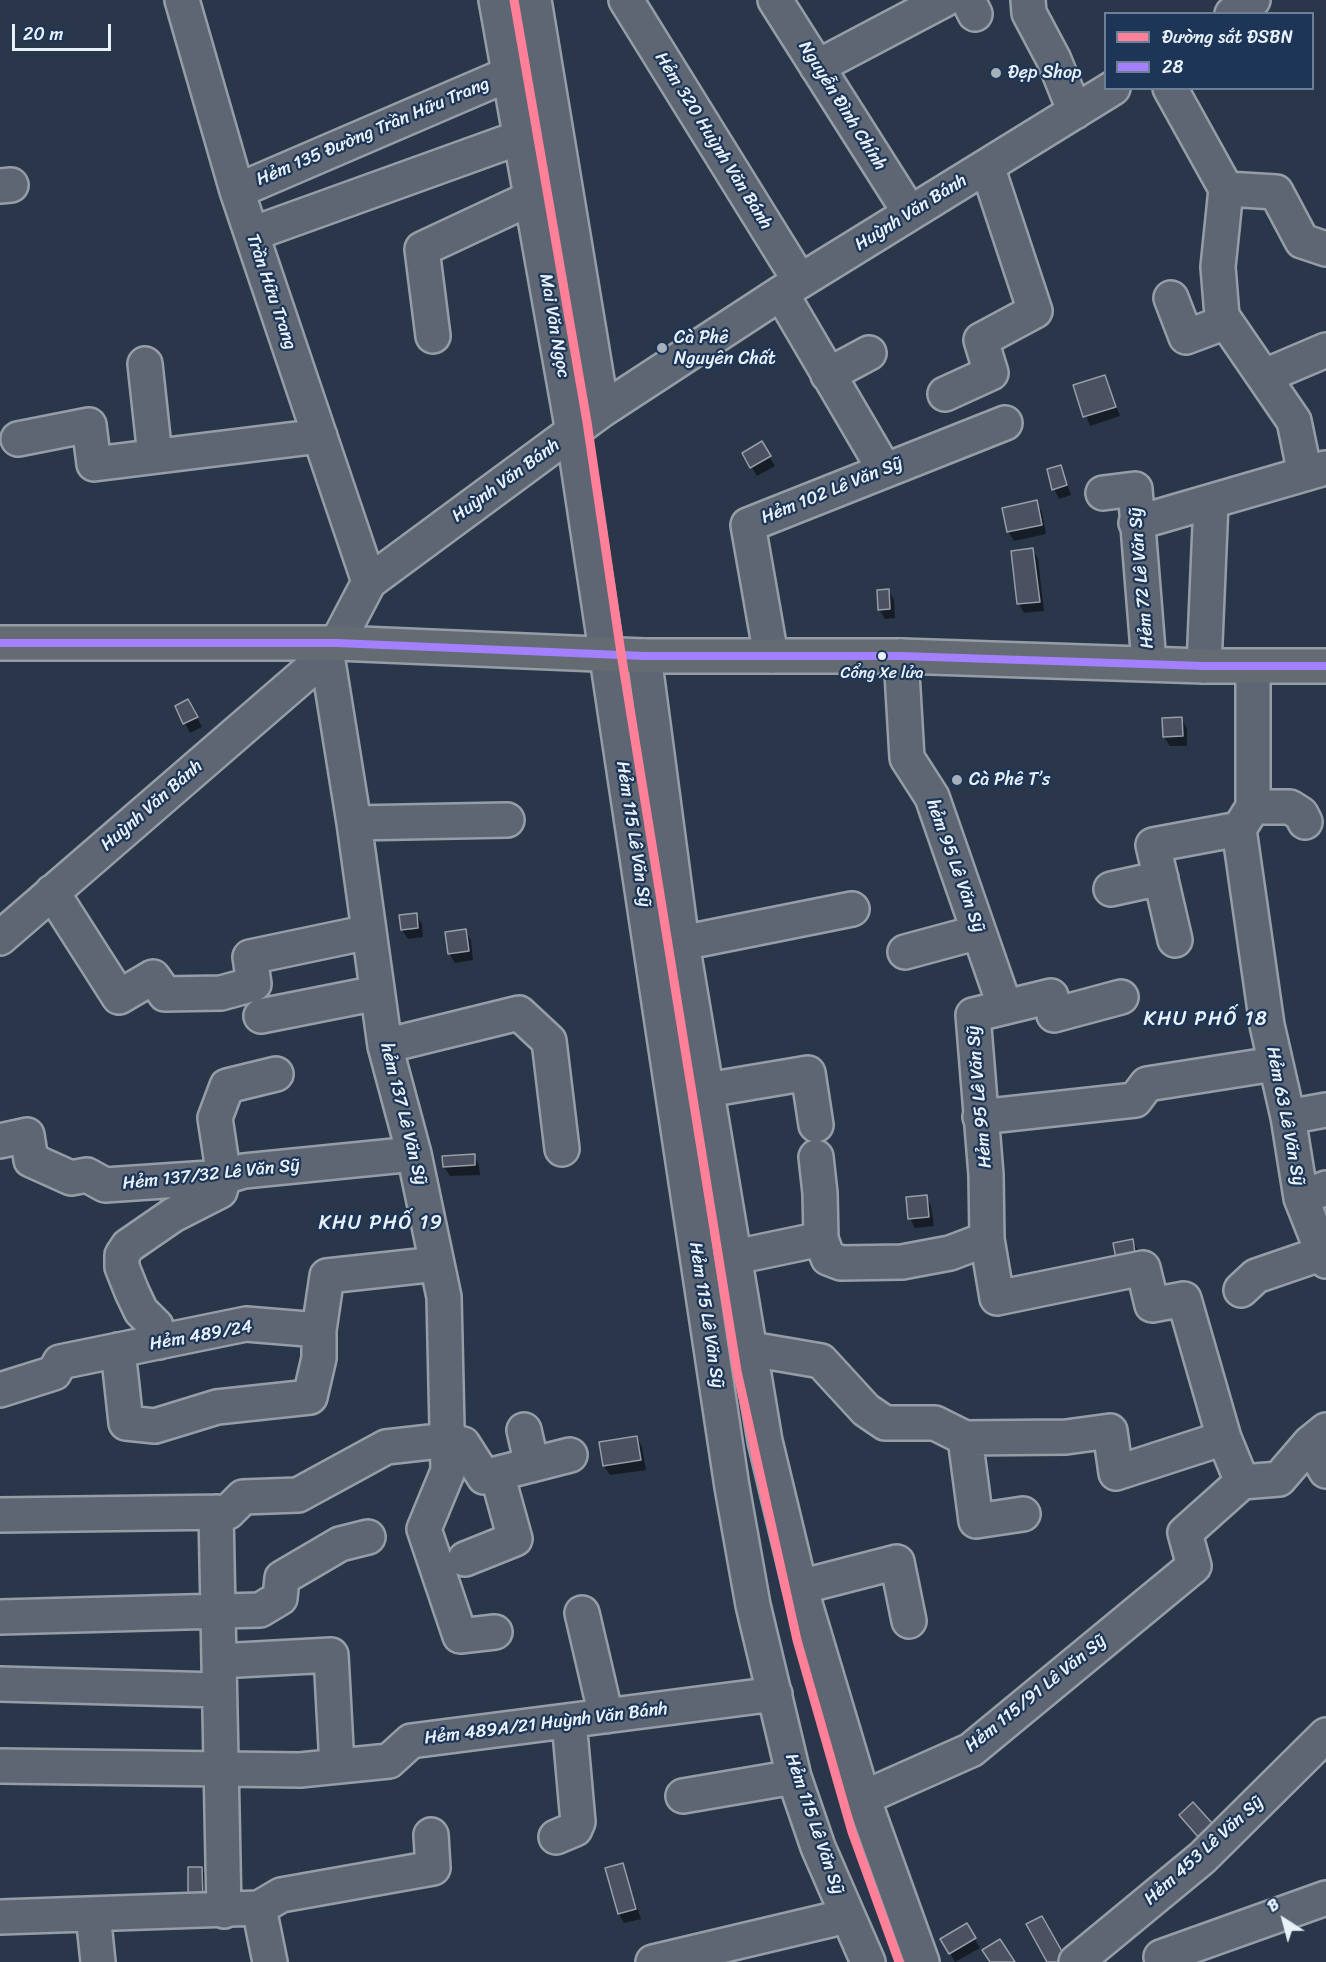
<!DOCTYPE html>
<html>
<head>
<meta charset="utf-8">
<style>
  body { margin:0 }
  #map { position:relative; width:1326px; height:1962px; overflow:hidden; background:#2a374a; font-family:Sriracha,sans-serif }
  canvas { display:block }
  .legend { position:absolute; left:1104px; top:12px; width:210px; height:78px; box-sizing:border-box; background:#1d3557; border:2px solid #6e8097; margin:0; padding:8px 10px; list-style:none; font-size:18px; color:#e8f1f8 }
  .legend li { display:flex; align-items:center; gap:12px; height:30px }
  .legend b { width:30px; border:2px solid #6e8097 }
  .north { position:absolute; left:1254px; top:1890px; width:60px; height:60px; -webkit-text-stroke:4px #1d3557; paint-order:stroke; rotate:324deg; font-size:16px; font-weight:700; line-height:24px; text-align:center; color:#e8f1f8 }
  .north::after { content:''; display:block; margin:auto; width:21px; height:27px; background:#e8f1f8; clip-path:polygon(50% 0,100% 100%,50% 72%,0 100%) }
  .scale { position:absolute; left:12px; top:24px; width:99px; height:27px; box-sizing:border-box; border:3px solid #e8f1f8; border-top:0; padding-left:8px; font-size:18px; line-height:21px; white-space:nowrap; color:#e8f1f8; -webkit-text-stroke:4px #1d3557; paint-order:stroke }
</style>
</head>
<body>
<div id="map">
<canvas width="1326" height="1962"></canvas>
<ul class="legend">
<li><b style="height:8px;background:#ff8098"></b>Đường sắt ĐSBN</li>
<li><b style="height:8px;background:#a380ff"></b>28</li>
</ul>
<div class="north">B</div>
<div class="scale">20 m</div>
</div>
<script>
const g = document.querySelector('canvas').getContext('2d');
g.lineJoin = 'round';
function fillPath(path, color) {
  g.fillStyle = color;
  g.fill(path, 'evenodd');
}
function toPath(rows) {
  const path = new Path2D();
  for (const r of rows) {
    path.moveTo(r[0], r[1]);
    for (let i = 2; i < r.length; i += 2) path.lineTo(r[i], r[i + 1]);
  }
  return path;
}
function strokePath(path, color, width, dash) {
  g.strokeStyle = color;
  g.lineWidth = width;
  g.lineCap = dash ? 'butt' : 'round';
  g.setLineDash(dash || []);
  g.stroke(path);
}
function write(font, color, halo, rows, align = 'center') {
  g.font = font + ' Sriracha,sans-serif';
  g.lineWidth = 4.5;
  g.setLineDash([]);
  g.textBaseline = 'middle';
  g.strokeStyle = halo;
  g.fillStyle = color;
  for (const [text, x, y, turn = 0] of rows) {
    g.save();
    g.translate(x, y);
    g.rotate((+turn || 0) * Math.PI / 180);
    g.textAlign = isNaN(turn) ? turn : align;
    if (halo) g.strokeText(text, 0, 0);
    g.fillText(text, 0, 0);
    g.restore();
  }
}
fillPath(toPath([
  [1105,377,1120,416,1090,426,1075,386],
  [761,443,775,466,757,476,744,454],
  [1061,467,1071,495,1059,499,1054,489],
  [1036,502,1042,512,1046,534,1014,541,1008,531],
  [1033,550,1038,559,1044,611,1024,613,1019,604,1013,552],
  [889,591,894,600,895,618,885,619,879,609],
  [177,706,193,710,202,727,190,733],
  [1181,719,1187,728,1187,746,1170,746,1164,737],
  [416,914,422,924,423,937,408,939,402,930],
  [465,931,471,940,473,960,455,963,449,953],
  [474,1156,479,1165,480,1175,450,1176,444,1167,444,1158],
  [926,1197,931,1206,934,1226,915,1228,910,1218],
  [1132,1241,1138,1250,1141,1270,1124,1273],
  [637,1437,642,1447,646,1470,610,1475,604,1466],
  [1193,1804,1212,1854,1180,1816],
  [622,1864,641,1919,624,1923,619,1914,606,1869],
  [202,1869,207,1878,207,1906,195,1906],
  [966,1925,980,1948,955,1962,942,1939]
]), '#0007');
const building = toPath([
  [1105,375,1116,407,1083,417,1073,385,1105,375],
  [762,441,771,456,750,468,742,453,762,441],
  [1061,465,1067,485,1052,490,1047,469,1061,465],
  [1037,500,1042,525,1007,532,1002,508,1037,500],
  [1033,548,1040,602,1017,604,1011,551,1033,548],
  [889,589,890,609,878,610,877,590,889,589],
  [188,699,198,717,183,724,175,706,188,699],
  [1182,717,1183,736,1163,737,1162,718,1182,717],
  [417,913,418,928,401,930,399,915,417,913],
  [466,929,469,951,448,954,445,932,466,929],
  [475,1154,475,1165,443,1167,442,1156,475,1154],
  [927,1195,929,1217,908,1219,906,1197,927,1195],
  [1133,1239,1136,1260,1117,1264,1113,1243,1133,1239],
  [637,1436,641,1460,603,1466,599,1442,637,1436],
  [1193,1802,1221,1833,1206,1846,1179,1815,1193,1802],
  [623,1863,636,1909,618,1914,605,1868,623,1863],
  [188,1867,202,1867,203,1897,188,1897,188,1867],
  [1042,1916,1068,1962,1047,1962,1026,1924,1042,1916],
  [967,1923,976,1938,949,1954,940,1939,967,1923],
  [1000,1939,1015,1962,990,1962,982,1950,1000,1939]
]);
fillPath(building, '#4c5161');
strokePath(building, '#959da7', 1.5);
const minor = toPath([
  [182,0,237,191,369,582],
  [496,0,573,432,732,1487,753,1605,794,1777,818,1847,868,1962],
  [534,0,602,410],
  [626,0,800,281],
  [775,0,910,213],
  [968,0,975,14],
  [1028,0,1029,13,1054,60,1075,112],
  [1232,14,1253,0],
  [817,67,944,0],
  [1170,88,1226,189,1276,192,1302,241,1326,249],
  [0,186,11,185],
  [1226,189,1218,267,1222,316,1294,421,1305,474],
  [237,191,509,74],
  [252,234,521,137],
  [781,293,884,469],
  [1171,298,1186,337,1226,322],
  [433,336,422,249,531,198],
  [145,364,155,456],
  [828,375,869,353],
  [1265,376,1326,350],
  [945,394,991,373,981,340,1035,311,987,166],
  [18,439,89,425,94,464,320,436],
  [1103,493,1135,489,1149,663],
  [1136,523,1325,468],
  [327,655,354,823,385,1046,414,1154,444,1297,448,1471,424,1529,460,1636,495,1632],
  [644,656,682,943,765,1441,800,1587,863,1798,922,1962],
  [771,656,748,525,1005,423],
  [901,656,907,758,932,797,1005,1007],
  [1204,666,1211,502],
  [1253,667,1253,807,1239,829,1267,1025,1288,1117,1301,1198,1326,1261],
  [1253,807,1290,807,1301,814,1305,822],
  [354,823,507,820],
  [1111,889,1161,878],
  [52,892,119,997,153,977,165,994,221,993,254,984,250,957,369,932],
  [0,938,327,655,337,643,369,582,602,410,781,293,1113,88],
  [1175,940,1153,845,1239,829],
  [682,943,852,909],
  [905,952,979,932],
  [1121,997,1054,1015,1051,996,973,1015,986,1175,987,1239,997,1298,1143,1268,1152,1305,1184,1299,1224,1438,1242,1482],
  [261,1016,377,993],
  [385,1046,519,1013,549,1041,562,1149],
  [707,1090,808,1073,816,1125],
  [980,1117,1135,1100,1147,1084,1274,1064],
  [1288,1117,1326,1110],
  [0,1141,27,1135,31,1160,71,1178,87,1175,105,1185,224,1177,244,1171,414,1154],
  [816,1157,820,1193,821,1239],
  [1301,1198,1326,1188],
  [735,1257,821,1239,828,1258,841,1263,902,1262,950,1253,987,1239],
  [1241,1290,1256,1276,1323,1253],
  [159,1342,156,1326,141,1311,132,1292,122,1267,122,1255,128,1246,173,1215,220,1191,224,1177,215,1118,227,1086,276,1074],
  [751,1349,821,1361,866,1410,885,1423,935,1423,965,1438,1066,1437,1110,1431,1116,1473,1224,1438],
  [118,1350,126,1423,155,1426,217,1407,310,1397,319,1358,319,1330],
  [0,1390,54,1373,60,1362,246,1324,319,1330,327,1276,437,1264],
  [524,1430,532,1465],
  [965,1438,976,1521,1023,1514],
  [1310,1443,1326,1471],
  [216,1512,224,1911],
  [0,1515,228,1512,243,1497,298,1495,386,1447,448,1440,463,1444,484,1477,570,1455],
  [465,1559,515,1539,497,1474],
  [800,1587,897,1562,909,1621],
  [582,1613,606,1716],
  [0,1617,260,1610,280,1598,282,1578,340,1544,368,1537],
  [219,1661,331,1655,337,1766],
  [0,1684,219,1690],
  [0,1766,300,1770,389,1761,411,1741,775,1694],
  [683,1796,794,1777],
  [863,1798,971,1750,1194,1566,1185,1533,1242,1482,1279,1479,1310,1443,1326,1430],
  [556,1837,575,1829,578,1822,569,1721],
  [259,1908,270,1962],
  [93,1914,98,1962],
  [0,1917,259,1908,281,1895,433,1868,431,1835],
  [653,1962,847,1916],
  [1076,1962,1202,1858,1326,1735],
  [1163,1962,1161,1957,1326,1898]
]);
const major = toPath([
  [0,643,337,643,644,656,901,656,1204,666,1326,666]
]);
strokePath(minor, '#959da7', 38);
strokePath(major, '#959da7', 38);
strokePath(minor, '#5d6672', 33);
strokePath(major, '#646b72', 33);
strokePath(toPath([
  [0,643,337,643,644,656,901,656,1204,666,1326,666]
]), '#a380ff', 8);
strokePath(toPath([
  [514,0,587,422,621,653,737,1371,797,1640,852,1832,899,1962]
]), '#ff8098', 9);
for (const [x, y, r, color] of [
  [996,73,6,"#a6b0bb"],
  [662,348,6,"#a6b0bb"],
  [882,656,5,"#e8f1f8"],
  [957,780,6,"#a6b0bb"]
]) {
  const dot = new Path2D();
  dot.arc(x, y, r, 0, 2 * Math.PI);
  g.fillStyle = color;
  g.fill(dot);
  strokePath(dot, '#1d3557', 2);
}
write('16px', '#e8f1f8', '#1d3557', [
  ["Cổng Xe lửa",882,674]
]);
write('18px', '#e8f1f8', '#1d3557', [
  ["Đẹp Shop",1008,73],
  ["Cà Phê",674,338],
  ["Nguyên Chất",674,359],
  ["Cà Phê T’s",969,780]
], 'left');
write('18px', '#e8f1f8', '#1d3557', [
  ["Nguyễn Đình Chính",842,106,58],
  ["Hẻm 135 Đường Trần Hữu Trang",373,132,-23],
  ["Hẻm 320 Huỳnh Văn Bánh",713,141,58],
  ["Huỳnh Văn Bánh",911,213,-32],
  ["Trần Hữu Trang",271,292,71],
  ["Mai Văn Ngọc",554,326,80],
  ["Huỳnh Văn Bánh",506,481,-36],
  ["Hẻm 102 Lê Văn Sỹ",832,491,-22],
  ["Hẻm 72 Lê Văn Sỹ",1142,578,-95],
  ["Huỳnh Văn Bánh",152,806,-41],
  ["Hẻm 115 Lê Văn Sỹ",633,834,81],
  ["hẻm 95 Lê Văn Sỹ",955,866,70],
  ["Hẻm 95 Lê Văn Sỹ",980,1097,-95],
  ["hẻm 137 Lê Văn Sỹ",403,1114,76],
  ["Hẻm 63 Lê Văn Sỹ",1285,1116,79],
  ["Hẻm 137/32 Lê Văn Sỹ",211,1175,-6],
  ["Hẻm 115 Lê Văn Sỹ",706,1315,81],
  ["Hẻm 489/24",201,1336,-10],
  ["Hẻm 115/91 Lê Văn Sỹ",1036,1694,-39],
  ["Hẻm 489A/21 Huỳnh Văn Bánh",546,1724,-7],
  ["Hẻm 115 Lê Văn Sỹ",814,1824,71],
  ["Hẻm 453 Lê Văn Sỹ",1204,1851,-42]
]);
g.letterSpacing = '1.5px';
write('20px', '#e8f1f8', '#1d3557', [
  ["KHU PHỐ 18",1206,1020],
  ["KHU PHỐ 19",381,1224]
]);
g.letterSpacing = '0px';
</script>
</body>
</html>
